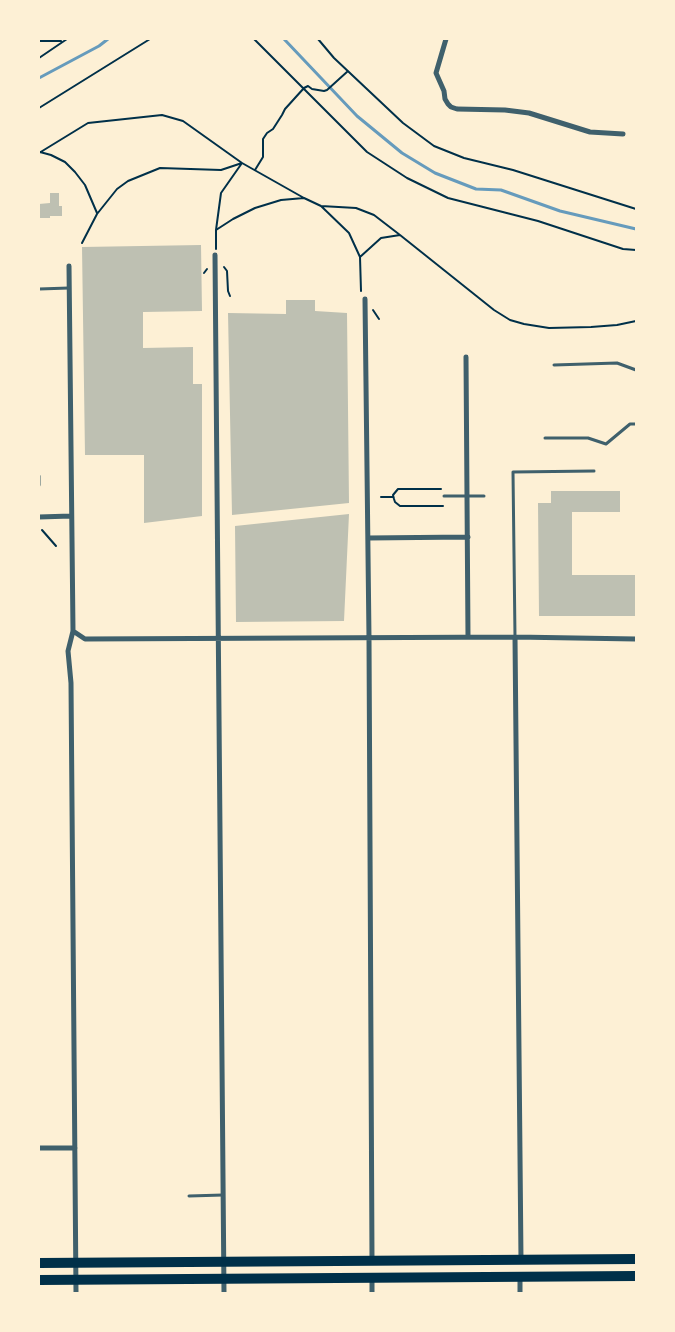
<!DOCTYPE html>
<html>
<head>
<meta charset="utf-8">
<style>
  body { margin:0 }
  #map { position:relative; width:675px; height:1332px; overflow:hidden; background:#fdf0d5; font-family:"PT Sans Narrow",sans-serif }
  canvas { display:block }
  .frame { position:absolute; inset:0; border:40px solid #fdf0d5; pointer-events:none }
</style>
</head>
<body>
<div id="map">
<canvas width="675" height="1332"></canvas>
<div class="frame"></div>
</div>
<script>
const g = document.querySelector('canvas').getContext('2d');
g.lineJoin = 'round';
function toPath(rows) {
  const path = new Path2D();
  for (const r of rows) {
    path.moveTo(r[0], r[1]);
    for (let i = 2; i < r.length; i += 2) path.lineTo(r[i], r[i + 1]);
  }
  return path;
}
function strokePath(path, color, width, dash) {
  g.strokeStyle = color;
  g.lineWidth = width;
  g.lineCap = dash ? 'butt' : 'round';
  g.setLineDash(dash || []);
  g.stroke(path);
}
function fillPath(path, color) {
  g.fillStyle = color;
  g.fill(path, 'evenodd');
}
strokePath(toPath([
  [284,39,357,116,402,153,435,173,476,189,501,190,560,211,636,229],
  [39,78,99,46,108,39]
]), '#669bbc', 3);
fillPath(toPath([
  [50,193,59,193,59,206,62,206,62,216,50,216,50,218,39,218,39,204,50,203],
  [201,245,202,311,143,312,143,348,193,347,193,384,202,384,202,516,144,523,144,455,85,455,82,247],
  [286,300,315,300,315,311,347,313,349,503,232,515,228,313,286,314],
  [551,491,620,491,620,512,572,512,572,575,635,575,635,616,539,616,538,503,551,503],
  [349,514,344,621,236,622,235,526]
]), '#bec0b2');
strokePath(toPath([
  [254,39,367,152,407,178,448,198,538,221,623,249,636,250],
  [318,39,334,58,403,123,434,146,464,158,513,170,636,209],
  [39,41,61,41],
  [39,58,67,39],
  [39,108,150,39],
  [40,152,51,155,65,162,75,172,85,185,97,213],
  [39,153,88,123,162,115,183,121,242,163,304,198,321,206,356,208,374,215,400,235,494,310,510,320,524,324,549,328,591,327,617,325,636,321],
  [255,170,263,157,263,139,267,133,273,129,282,115,285,109,304,88,308,86,312,89,324,91,327,90,348,71],
  [321,206,349,233,360,257],
  [216,230,233,219,255,208,281,200,304,198],
  [82,243,97,214,117,189,128,181,160,168,221,170,242,163],
  [216,249,216,230,221,193,242,163],
  [224,267,227,271,228,291,230,296],
  [204,273,207,269],
  [361,291,360,257,381,238,400,235],
  [373,310,379,319],
  [441,489,398,489,393,495,394,499,395,502,400,506,443,506],
  [381,497,393,497],
  [42,530,56,546]
]), '#003049', 2);
strokePath(toPath([
  [39,289,69,288],
  [554,365,617,363,636,370],
  [545,438,588,438,606,444,630,424,636,424],
  [39,476,39,485],
  [444,496,484,496],
  [515,637,513,472,594,471],
  [189,1196,223,1195]
]), '#3f606c', 3);
strokePath(toPath([
  [446,39,436,73,444,91,445,99,448,104,451,107,457,109,505,110,529,113,590,132,623,134],
  [215,255,224,1293],
  [69,266,73,631,68,651,71,683,76,1293],
  [365,299,369,638,372,1260],
  [466,357,468,637],
  [39,517,71,516],
  [368,538,468,537],
  [73,631,85,639,515,637,636,639],
  [515,637,521,1260],
  [39,1148,75,1148],
  [520,1277,520,1293],
  [372,1278,372,1293]
]), '#3f606c', 5);
strokePath(toPath([
  [39,1263,636,1259],
  [39,1280,636,1276]
]), '#003049', 10);
</script>
</body>
</html>
